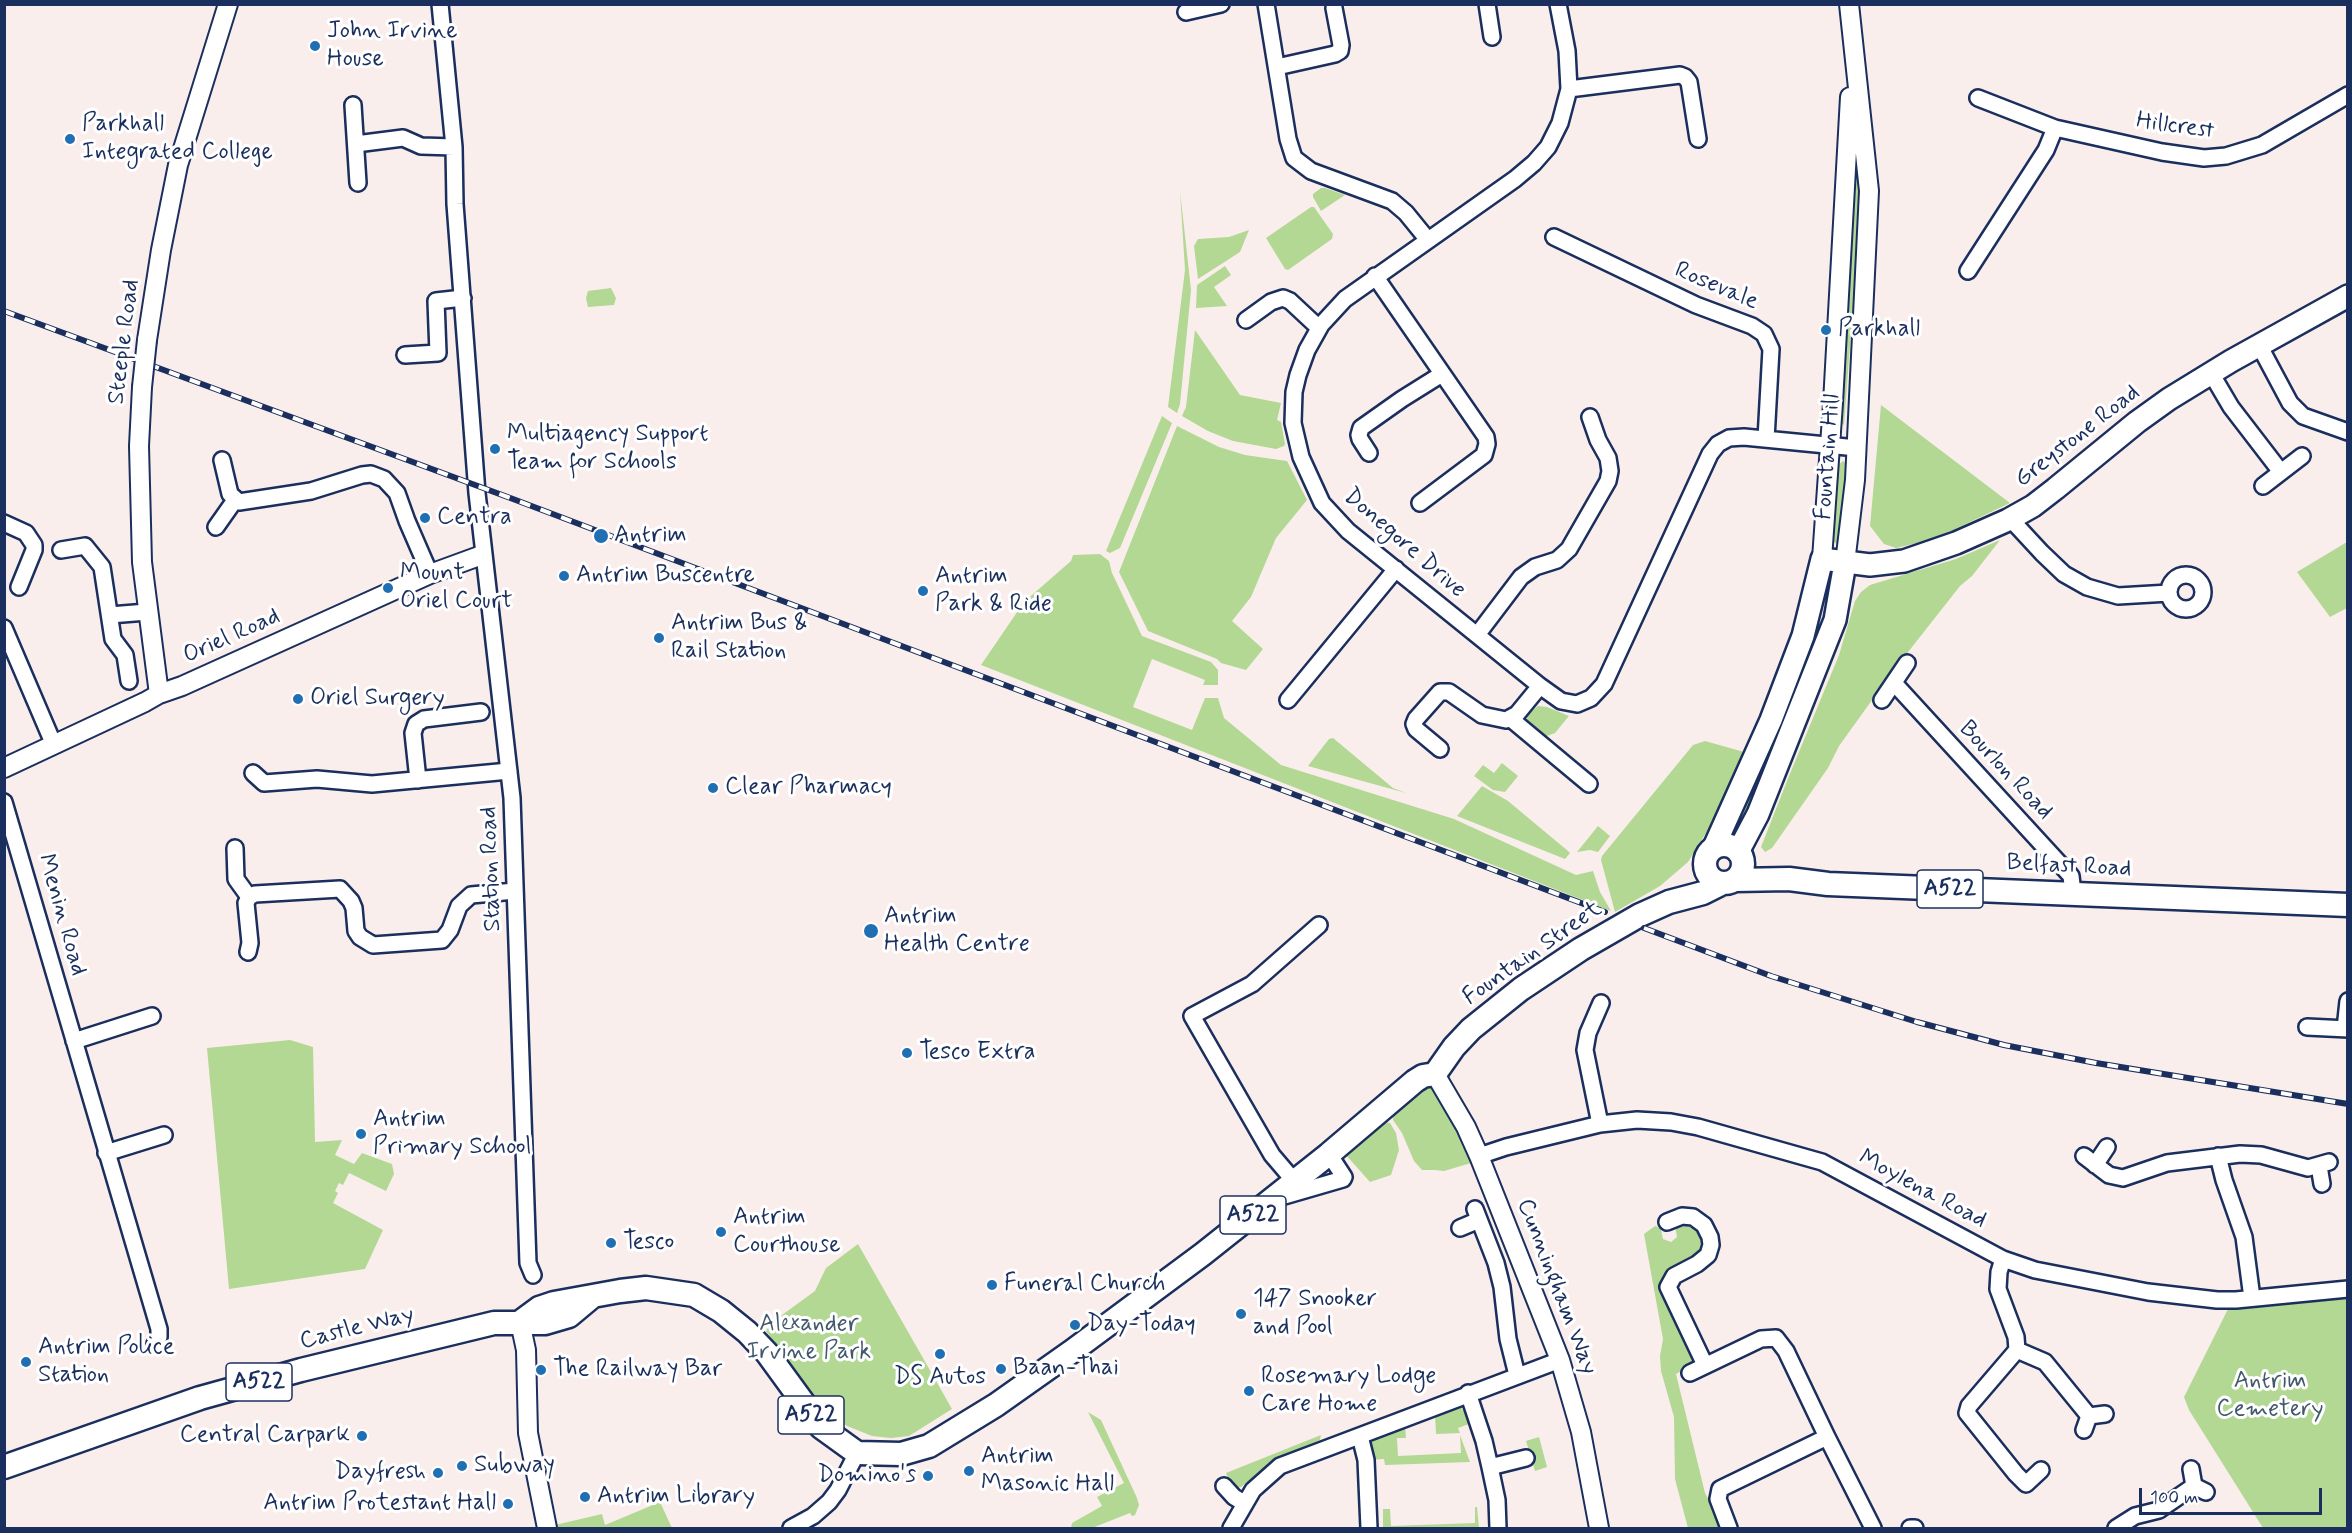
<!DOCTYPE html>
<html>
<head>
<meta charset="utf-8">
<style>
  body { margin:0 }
  #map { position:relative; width:2352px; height:1533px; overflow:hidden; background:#faeeec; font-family:Mynerve,sans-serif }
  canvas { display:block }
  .frame { position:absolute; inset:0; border:6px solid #1b2f5e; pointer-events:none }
  .scale { position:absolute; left:2139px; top:1488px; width:183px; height:27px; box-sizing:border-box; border:3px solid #1b2f5e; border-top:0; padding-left:8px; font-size:18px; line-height:21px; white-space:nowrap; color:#1b2f5e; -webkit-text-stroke:4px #fff; paint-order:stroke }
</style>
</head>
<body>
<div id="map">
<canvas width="2352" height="1533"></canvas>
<div class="frame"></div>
<div class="scale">100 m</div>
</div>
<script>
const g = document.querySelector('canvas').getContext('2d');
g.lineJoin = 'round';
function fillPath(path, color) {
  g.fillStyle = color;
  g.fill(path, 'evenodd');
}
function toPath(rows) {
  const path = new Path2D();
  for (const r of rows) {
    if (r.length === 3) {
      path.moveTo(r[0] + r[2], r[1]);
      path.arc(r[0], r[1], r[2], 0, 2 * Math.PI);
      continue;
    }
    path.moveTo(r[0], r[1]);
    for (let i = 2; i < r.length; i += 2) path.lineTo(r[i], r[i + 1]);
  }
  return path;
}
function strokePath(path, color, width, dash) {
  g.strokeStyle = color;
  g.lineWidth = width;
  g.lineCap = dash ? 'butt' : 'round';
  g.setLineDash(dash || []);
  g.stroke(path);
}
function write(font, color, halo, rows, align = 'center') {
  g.font = font + ' Mynerve,sans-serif';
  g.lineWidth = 6;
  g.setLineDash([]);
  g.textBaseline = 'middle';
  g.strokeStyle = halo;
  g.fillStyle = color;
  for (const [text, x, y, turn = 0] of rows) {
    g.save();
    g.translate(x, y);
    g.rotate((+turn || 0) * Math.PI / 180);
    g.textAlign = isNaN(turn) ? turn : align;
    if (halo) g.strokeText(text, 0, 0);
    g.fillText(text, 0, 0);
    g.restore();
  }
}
fillPath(toPath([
  [1856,129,1859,129,1862,235,1852,319,1844,425,1839,422],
  [1321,188,1325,188,1345,195,1321,211,1313,197,1313,194],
  [1180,191,1191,290,1180,404,1177,413,1168,407,1185,270],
  [1311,207,1314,207,1333,234,1332,239,1288,270,1285,269,1266,238],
  [1249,230,1240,252,1198,279,1194,246,1198,239,1229,237],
  [1225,266,1231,275,1214,287,1227,306,1196,308,1197,285],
  [611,288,616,298,614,305,588,307,586,298,588,291],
  [1195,330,1240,395,1281,403,1277,420,1281,422,1285,444,1284,446,1276,449,1233,441,1208,431,1182,416,1186,407],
  [1881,405,2010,503,1934,539,1896,548,1884,544,1870,526],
  [1162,416,1172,423,1120,548,1110,553,1106,551],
  [1177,426,1219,447,1245,455,1287,461,1307,500,1276,538,1251,597,1232,621,1263,649,1246,670,1221,663,1217,659,1148,631,1119,572],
  [1843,461,1849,466,1841,544,1838,545,1832,540,1836,467],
  [2000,540,1972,576,1960,586,1890,675,1839,746,1828,768,1772,848,1765,852,1761,847,1789,776,1839,655,1855,601,1861,592,1870,585,1956,559],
  [2347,542,2347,608,2330,617,2297,572],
  [1100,554,1109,561,1112,573,1142,636,1211,662,1218,670,1218,685,1203,685,1205,680,1152,659,1133,707,1192,730,1205,698,1218,698,1224,718,1281,765,1454,819,1576,875,1593,871,1600,892,1611,911,981,665,1024,602,1071,561,1073,555],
  [1832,581,1829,615,1737,839,1732,838,1730,836,1809,659,1824,615],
  [1538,706,1547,707,1569,716,1555,733,1544,737,1527,723,1527,715],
  [1333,738,1393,788,1406,793,1308,766,1329,739],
  [1705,741,1744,752,1709,828,1688,862,1660,886,1615,912,1601,860,1602,856,1693,745],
  [1502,763,1518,776,1505,792,1493,790,1474,776,1483,765,1494,773],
  [1482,786,1508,801,1568,851,1570,853,1565,859,1457,816],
  [1598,826,1610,836,1598,852,1590,850,1577,852],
  [290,1040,313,1047,315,1142,342,1140,335,1155,354,1164,362,1153,392,1164,394,1174,386,1191,349,1173,343,1185,339,1183,335,1191,338,1193,333,1203,383,1230,365,1269,229,1289,207,1048],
  [1429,1087,1437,1090,1471,1163,1444,1171,1435,1170,1422,1170,1414,1161,1402,1133,1393,1120,1393,1115],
  [1385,1122,1390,1123,1396,1133,1399,1150,1391,1175,1370,1182,1345,1154],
  [1682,1219,1702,1229,1704,1247,1699,1255,1666,1272,1663,1278,1663,1293,1695,1357,1690,1366,1676,1374,1705,1493,1724,1528,1688,1528,1675,1479,1674,1417,1661,1371,1660,1356,1663,1339,1644,1234,1655,1226,1658,1227,1661,1230,1663,1239,1671,1242,1677,1237,1675,1225],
  [858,1244,952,1409,909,1436,891,1438,872,1436,847,1426,823,1410,766,1331,771,1323,815,1291,826,1268],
  [2324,1294,2347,1294,2347,1528,2263,1528,2189,1410,2184,1397,2228,1309],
  [1455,1407,1461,1408,1467,1415,1469,1424,1458,1428,1460,1433,1436,1434,1435,1414],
  [1088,1412,1101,1420,1137,1498,1139,1505,1135,1515,1132,1516,1130,1513,1092,1528,1071,1528,1072,1523,1102,1506,1097,1497,1124,1483],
  [1405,1425,1406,1438,1397,1438,1398,1456,1461,1453,1460,1435,1470,1462,1385,1465,1384,1459,1370,1460,1369,1448,1372,1438],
  [1321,1435,1320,1440,1276,1458,1241,1487,1234,1489,1231,1487,1226,1473],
  [1539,1437,1547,1467,1535,1471,1526,1441],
  [660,1502,672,1528,557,1528,555,1525,602,1514,605,1525],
  [1475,1507,1477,1507,1479,1528,1383,1528,1383,1509,1390,1509,1391,1526,1475,1523]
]), '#b2d893');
const minor = toPath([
  [440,4,454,147,455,204,477,493,512,798,528,1263,533,1275],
  [1266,4,1288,139,1294,158,1311,171,1392,201,1406,213,1428,240],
  [1487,4,1492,37],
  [1558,4,1567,51,1569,89,1560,123,1548,147,1534,163,1515,179,1345,299,1321,325,1307,350,1298,375,1294,392,1293,423,1301,457,1322,503,1348,531,1540,686,1561,701,1577,704,1591,698,1604,684,1710,454,1718,444,1729,438,1744,437,1857,448],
  [1186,12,1221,4],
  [1277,67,1335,54,1340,51,1341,45,1334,8],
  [1569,89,1680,75,1685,77,1689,82,1698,139],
  [1978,98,2055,128,2162,152,2204,158,2226,156,2262,145,2348,95],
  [353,105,358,183],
  [356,144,403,138,421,146,454,147],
  [1554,237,1696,305,1752,326,1764,334,1771,349,1766,439],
  [1968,271,2046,150,2055,128],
  [1375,276,1486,437,1487,444,1484,455,1420,503],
  [1246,320,1271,302,1283,298,1290,301,1319,328],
  [2259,345,2290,403,2303,416,2348,432],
  [405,355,438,353,436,301,463,298],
  [2211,373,2231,407,2281,472],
  [1369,453,1360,439,1359,435,1361,428,1402,399,1442,374],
  [222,460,230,494,239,502,311,491,362,475,371,474,384,479,397,493,407,521,430,574],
  [2263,486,2302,456],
  [2012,517,2017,526,2042,553,2064,574,2087,587,2118,596,2169,593],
  [4,523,26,533,34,545,34,550,19,587],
  [216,527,235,500],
  [61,550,85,546,102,567,113,639,125,655,129,681],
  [2186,592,17],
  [110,615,147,612],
  [4,628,54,745],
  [1477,635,1521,577,1535,567,1557,560,1569,549,1608,481,1610,471,1608,458,1598,440,1590,417],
  [1894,683,2071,876,2073,893],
  [1288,700,1396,569],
  [1882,700,1907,663],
  [1511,719,1589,784],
  [1440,749,1416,729,1414,724,1416,719,1440,692,1449,692,1482,715,1506,720,1517,714,1540,686],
  [253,773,264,783,317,779,372,784,509,771],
  [418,780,413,733,416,724,424,719,481,712],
  [4,802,159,1329,159,1337,155,1344],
  [235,848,236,879,249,897],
  [248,952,250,943,246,903,249,897,255,894,340,889,351,901,354,908,356,931,360,937,373,945,442,940,450,930,459,906,471,895,515,891],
  [2307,1027,2348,1029],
  [2345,1029,2348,1001],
  [74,1041,152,1016],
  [1600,1124,1585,1050,1588,1033,1601,1003],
  [106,1153,164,1135],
  [1479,1156,1506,1147,1600,1124,1637,1120,1671,1122,1698,1127,1822,1162,2003,1259,2035,1270,2148,1292,2217,1300,2236,1300,2348,1289],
  [2084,1156,2109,1175,2123,1178,2167,1163,2240,1154,2261,1155,2308,1168,2329,1162],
  [2218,1156,2224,1180,2244,1237,2252,1298],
  [2095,1165,2107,1147],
  [2319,1166,2322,1184],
  [1295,1182,1272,1155,1192,1016,1252,984,1319,925],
  [1281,1197,1343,1179,1344,1177,1329,1154],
  [1475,1209,1496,1263,1502,1287,1508,1339,1517,1375],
  [1667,1222,1682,1216,1693,1217,1704,1225,1710,1237,1711,1245,1708,1255,1697,1264,1674,1276,1668,1287,1705,1365],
  [1460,1228,1479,1220],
  [2003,1259,1999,1272,1998,1289,2016,1337,2017,1350,1969,1406,1967,1413,2016,1474,2026,1484,2041,1470],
  [2017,1350,2045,1362,2089,1416],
  [1690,1373,1761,1339,1776,1338,1786,1351,1827,1437],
  [1468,1393,1484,1441,1490,1467,1497,1500,1498,1528],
  [2084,1430,2089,1416,2105,1414],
  [1360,1436,1366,1460,1369,1528],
  [1490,1467,1526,1458],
  [2191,1469,2194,1486,2206,1492],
  [1224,1486,1234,1497,1244,1503],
  [791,1528,813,1516,829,1502,838,1490,857,1453],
  [1231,1528,1253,1490,1280,1466,1560,1360],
  [1729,1528,1718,1499,1720,1489,1827,1437,1873,1528],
  [1910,1528,1915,1528],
  [2116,1528,2135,1516,2159,1510,2194,1486]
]);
const tertiary = toPath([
  [147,340,161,250,178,165,228,4],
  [142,387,139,446,142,562,159,694],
  [1822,559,1833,403,1850,97],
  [1845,563,1855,480,1869,191,1849,4],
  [4,768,145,702,159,694,182,686,430,574,482,555],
  [1435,1074,1466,1127,1479,1156,1560,1360,1581,1432,1599,1528],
  [520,1322,526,1350,528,1433,547,1528]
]);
const secondary = toPath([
  [1714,847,1771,720,1803,636,1822,559,1870,565,1904,561,1956,543,2008,520,2033,506,2055,489,2137,422,2169,399,2231,361,2348,296],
  [1738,852,1758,814,1835,620,1845,563]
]);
const primary = toPath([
  [1724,864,19],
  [1735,880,1789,879,1828,884,2348,905],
  [520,1322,539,1308,554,1303,620,1291,646,1288,694,1295,721,1311,747,1332,767,1353,821,1427,857,1453,901,1454,929,1446,996,1405,1071,1352,1203,1254,1329,1154,1415,1081,1423,1076,1435,1074,1454,1047,1471,1029,1521,989,1581,949,1640,915,1669,902,1703,893,1723,883],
  [4,1467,200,1398,301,1370,494,1323,545,1323,569,1316,593,1296]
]);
strokePath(minor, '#1b2f5e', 20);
strokePath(tertiary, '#1b2f5e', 22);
strokePath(secondary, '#1b2f5e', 26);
strokePath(primary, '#1b2f5e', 27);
strokePath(minor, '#fff', 15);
strokePath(tertiary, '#fff', 18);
strokePath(secondary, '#fff', 21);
strokePath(primary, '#fff', 22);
const rail = toPath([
  [4,311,513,499,1605,912],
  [1644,928,1771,976,1917,1022,2004,1045,2096,1063,2348,1104]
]);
strokePath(rail, '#1b2f5e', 6);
strokePath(rail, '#fff', 4, [11]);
const tertiaryBridge = toPath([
  [142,387,147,340]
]);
strokePath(tertiaryBridge, '#1b2f5e', 22, []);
strokePath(tertiaryBridge, '#fff', 18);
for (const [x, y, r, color] of [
  [315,46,6,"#1f6fb2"],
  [70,139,6,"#1f6fb2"],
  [1826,330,6,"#1f6fb2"],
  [495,449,6,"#1f6fb2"],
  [425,518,6,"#1f6fb2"],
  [601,536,8,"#1f6fb2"],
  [564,576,6,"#1f6fb2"],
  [388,588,6,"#1f6fb2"],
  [923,591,6,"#1f6fb2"],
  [659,638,6,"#1f6fb2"],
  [298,699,6,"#1f6fb2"],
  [713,788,6,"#1f6fb2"],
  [871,931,8,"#1f6fb2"],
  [907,1053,6,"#1f6fb2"],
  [361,1134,6,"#1f6fb2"],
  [721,1232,6,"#1f6fb2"],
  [611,1243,6,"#1f6fb2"],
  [992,1285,6,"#1f6fb2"],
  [1241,1314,6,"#1f6fb2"],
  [1075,1325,6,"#1f6fb2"],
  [940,1354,6,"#1f6fb2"],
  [26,1362,6,"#1f6fb2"],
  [1001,1369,6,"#1f6fb2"],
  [541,1370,6,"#1f6fb2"],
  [1249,1391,6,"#1f6fb2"],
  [362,1436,6,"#1f6fb2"],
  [462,1466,6,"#1f6fb2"],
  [969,1471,6,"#1f6fb2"],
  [438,1473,6,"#1f6fb2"],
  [928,1476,6,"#1f6fb2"],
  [585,1497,6,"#1f6fb2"],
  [508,1504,6,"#1f6fb2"]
]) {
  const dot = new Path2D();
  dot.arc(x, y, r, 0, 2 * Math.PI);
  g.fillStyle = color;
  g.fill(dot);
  strokePath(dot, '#fff', 2);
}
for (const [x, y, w] of [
  [1950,889,66],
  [1253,1215,66],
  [259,1382,66],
  [811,1415,66]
]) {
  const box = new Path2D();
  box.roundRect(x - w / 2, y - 19, w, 38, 4.5);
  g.fillStyle = '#fff';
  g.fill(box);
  strokePath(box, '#1b2f5e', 1.5);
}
write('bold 22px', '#1b2f5e', null, [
  ["A522",1950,889],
  ["A522",1253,1215],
  ["A522",259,1382],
  ["A522",811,1415]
]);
write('24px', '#1b2f5e', '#fff', [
  ["John Irvine",327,32],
  ["House",327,60],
  ["Parkhall",82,125],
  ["Integrated College",82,153],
  ["Parkhall",1838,330],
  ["Multiagency Support",507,435],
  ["Team for Schools",507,463],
  ["Centra",437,518],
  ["Antrim",614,536],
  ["Mount",400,574],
  ["Oriel Court",400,602],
  ["Antrim Buscentre",576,576],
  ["Antrim",935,577],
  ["Park & Ride",935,605],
  ["Antrim Bus &",671,624],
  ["Rail Station",671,652],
  ["Oriel Surgery",310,699],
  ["Clear Pharmacy",725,788],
  ["Antrim",884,917],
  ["Health Centre",884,945],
  ["Tesco Extra",919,1053],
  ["Antrim",373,1120],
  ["Primary School",373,1148],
  ["Antrim",733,1218],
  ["Courthouse",733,1246],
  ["Tesco",623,1243],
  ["Funeral Church",1004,1285],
  ["147 Snooker",1253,1300],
  ["and Pool",1253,1328],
  ["Day-Today",1087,1325],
  ["Antrim Police",38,1348],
  ["Station",38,1376],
  ["Baan-Thai",1013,1369],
  ["The Railway Bar",553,1370],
  ["Rosemary Lodge",1261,1377],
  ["Care Home",1261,1405],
  ["DS Autos",940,1378,"center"],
  ["Central Carpark",350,1436,"right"],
  ["Antrim",981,1457],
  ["Masonic Hall",981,1485],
  ["Subway",474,1466],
  ["Dayfresh",426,1473,"right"],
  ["Domino's",916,1476,"right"],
  ["Antrim Library",597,1497],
  ["Antrim Protestant Hall",496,1504,"right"]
], 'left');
write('24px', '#1b2f5e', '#fff', [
  ["Hillcrest",2175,127,8],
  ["Rosevale",1716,287,23],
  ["Steeple Road",125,342,-83],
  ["Greystone Road",2078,437,-38],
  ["Fountain Hill",1829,457,-86],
  ["Donegore Drive",1404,544,41],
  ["Oriel Road",232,637,-24],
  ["Bourlon Road",2005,771,47],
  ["Belfast Road",2069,867,3],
  ["Station Road",492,869,-92],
  ["Menin Road",61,915,74],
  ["Fountain Street",1533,954,-35],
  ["Moylena Road",1922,1190,28],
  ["Cunningham Way",1556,1287,69],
  ["Castle Way",357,1329,-14]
]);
write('24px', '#41596b', '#fff', [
  ["Alexander",809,1325],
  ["Irvine Park",809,1353],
  ["Antrim",2270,1382],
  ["Cemetery",2270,1410]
]);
</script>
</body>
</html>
